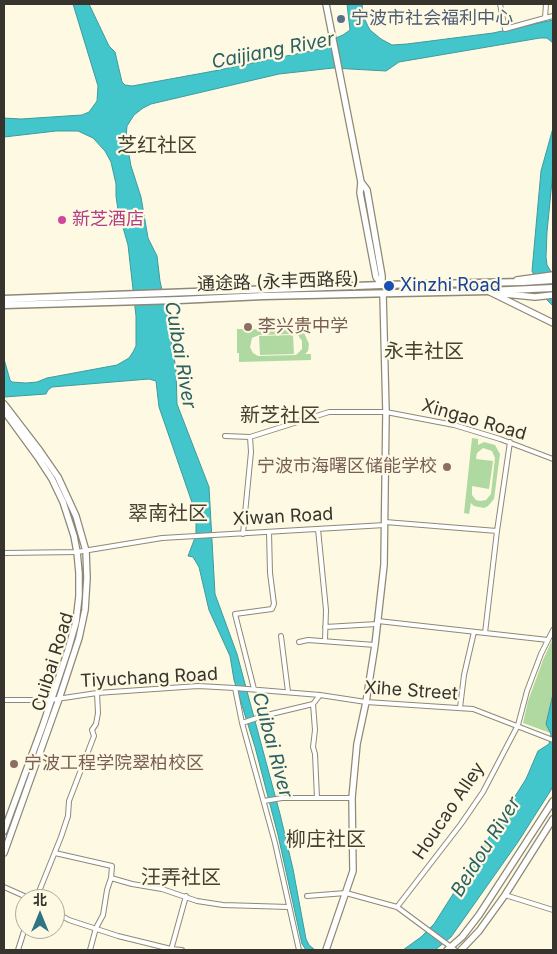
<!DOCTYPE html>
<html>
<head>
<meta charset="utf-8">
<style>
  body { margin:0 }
  #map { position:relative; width:557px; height:954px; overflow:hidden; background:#fef9e3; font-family:Inter,"Noto Sans SC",sans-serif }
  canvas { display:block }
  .frame { position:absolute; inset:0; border:5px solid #36342c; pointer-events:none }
  .north { position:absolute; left:15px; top:889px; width:50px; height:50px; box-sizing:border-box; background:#fef9e3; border:1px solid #aeaa9a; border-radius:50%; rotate:0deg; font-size:14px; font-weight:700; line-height:20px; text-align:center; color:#36342c }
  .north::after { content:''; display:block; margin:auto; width:18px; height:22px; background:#307584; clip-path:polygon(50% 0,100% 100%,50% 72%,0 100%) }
</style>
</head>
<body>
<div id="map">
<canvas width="557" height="954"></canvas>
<div class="frame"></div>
<div class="north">北</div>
</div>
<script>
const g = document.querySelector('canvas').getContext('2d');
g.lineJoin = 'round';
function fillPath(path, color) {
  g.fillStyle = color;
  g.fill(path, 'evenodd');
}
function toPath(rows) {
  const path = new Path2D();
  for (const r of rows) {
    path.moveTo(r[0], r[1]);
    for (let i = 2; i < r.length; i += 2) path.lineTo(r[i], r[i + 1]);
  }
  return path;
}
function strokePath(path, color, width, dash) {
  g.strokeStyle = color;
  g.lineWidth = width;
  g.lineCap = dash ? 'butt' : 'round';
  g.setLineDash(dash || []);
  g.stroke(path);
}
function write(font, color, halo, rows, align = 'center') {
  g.font = font + ' Inter,"Noto Sans SC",sans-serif';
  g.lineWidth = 4.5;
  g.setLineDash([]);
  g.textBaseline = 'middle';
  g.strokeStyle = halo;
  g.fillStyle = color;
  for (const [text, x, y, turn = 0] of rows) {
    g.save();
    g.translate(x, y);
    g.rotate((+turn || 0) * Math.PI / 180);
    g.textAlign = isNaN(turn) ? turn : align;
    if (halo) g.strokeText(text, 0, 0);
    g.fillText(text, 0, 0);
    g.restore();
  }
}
fillPath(toPath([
  [237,329,304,330,305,335,309,344,308,351,305,354,311,354,311,360,239,362,239,353,237,353],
  [293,334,298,335,302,341,302,349,296,355,258,356,253,353,250,347,252,338,259,335],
  [293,335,294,354,260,355,259,336],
  [472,438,478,439,478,445,484,442,495,445,500,454,494,499,488,506,484,508,474,506,471,503,469,514,464,513],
  [483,448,492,451,495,458,491,494,486,500,480,501,476,500,472,495,472,486,489,489,493,461,476,459,477,453],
  [553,638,553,734,523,723,528,701,543,660]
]), '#afd9a0');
const water = toPath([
  [73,4,89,4,109,46,115,52,122,82,125,85,132,86,214,71,320,49,329,41,343,35,350,30,347,4,362,4,363,16,370,30,381,39,392,45,407,44,493,33,553,20,553,43,547,38,540,38,399,62,386,71,333,68,279,74,151,104,143,108,134,115,127,126,126,138,131,166,141,197,148,238,157,256,160,281,167,314,176,369,177,404,209,487,215,594,237,654,280,814,293,869,306,939,309,945,315,950,306,950,302,944,278,835,255,747,234,680,230,656,209,610,199,567,193,557,188,556,196,535,196,514,159,407,156,381,149,379,52,387,48,390,46,394,4,397,4,359,10,380,12,382,26,383,37,382,47,378,117,365,129,358,133,352,136,346,136,316,128,245,118,210,116,196,116,184,111,162,105,151,93,138,78,131,56,131,4,137,4,118,21,119,82,115,89,112,97,101,98,86,73,4],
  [553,128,553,171,547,232,546,257,547,265,553,275,553,306,546,299,532,271,541,171,553,128],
  [553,694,553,785,551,790,518,842,451,937,435,950,403,950,421,937,434,924,526,779,538,751,549,744,551,734,546,724,553,694]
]);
fillPath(water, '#43c6cb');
strokePath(water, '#3f9a9b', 1);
const street = toPath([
  [500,4,505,29,545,18,546,4],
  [545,18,553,16],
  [225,436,250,437,329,412,386,412,454,425,500,439,553,459],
  [385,522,497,531,510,442],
  [318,529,326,610,325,640],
  [243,534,251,452,250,437],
  [4,553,77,552,162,538,385,525],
  [378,621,548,640],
  [325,627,377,624],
  [485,633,497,531],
  [281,636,288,692],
  [299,642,308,640,375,645],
  [235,688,242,723,275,843,299,950],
  [254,689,235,614,272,609,274,604,270,573,269,532],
  [4,700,50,700,97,693,198,686,235,688,320,695,366,702,473,709,553,740],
  [313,704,315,730,313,747,315,754,317,798],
  [460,708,464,675,474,632],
  [242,723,263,716,313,704,320,695],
  [264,801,282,798,352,798],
  [55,853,112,866,111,878,132,884,162,889,197,901,223,905,289,907],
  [4,887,31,899],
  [505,895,553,910],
  [307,896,346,893,397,907,455,950],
  [36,899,61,837,68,816,69,801,94,736,92,730,96,724,98,713,97,693],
  [397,907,461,824,483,792,518,725,527,691,541,654,553,630],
  [55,912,69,920,118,936,171,949,182,950],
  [18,950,25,928],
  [90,950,96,928,103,915,107,890,111,878],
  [171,950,186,896]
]);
const secondary = toPath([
  [326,4,361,182,360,193,376,277,382,285],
  [361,182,367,190,382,276,382,285],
  [517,280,553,275],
  [488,291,553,323],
  [495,293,535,297,553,295],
  [4,404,40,451,58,477,76,516,86,551,87,578,85,610,79,638,59,699,4,853],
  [4,411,39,459,52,479,63,502,74,536,77,552,79,573,79,596,76,622,68,650,43,725,4,831],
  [326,950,353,871,352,798,357,744,366,702,375,645,384,565,386,412,383,294],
  [447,950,462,937,479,915,553,801],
  [461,950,479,931,505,895,553,819]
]);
const primary = toPath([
  [4,299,382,285,523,282,553,280],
  [4,305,179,300,263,296,488,291,553,288]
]);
strokePath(street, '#8e8976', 6);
strokePath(secondary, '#8e8976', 8);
strokePath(primary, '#8e8976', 9);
strokePath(street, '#fff', 4);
strokePath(secondary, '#fff', 5.5);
strokePath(primary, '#fff', 6);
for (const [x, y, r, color] of [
  [341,19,5,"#5c6f8a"],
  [62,220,5,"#d1479c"],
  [389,286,6,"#1a4fb4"],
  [248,327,5,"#8d6e63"],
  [447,467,5,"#8d6e63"],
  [14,764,5,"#8d6e63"]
]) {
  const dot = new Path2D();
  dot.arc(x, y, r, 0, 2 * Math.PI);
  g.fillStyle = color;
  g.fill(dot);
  strokePath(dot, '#fef9e3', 2);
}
write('18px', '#4e5e75', '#fef9e3', [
  ["宁波市社会福利中心",351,19]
], 'left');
write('18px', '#b23c85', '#fef9e3', [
  ["新芝酒店",72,220]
], 'left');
write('18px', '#36342c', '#fef9e3', [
  ["通途路 (永丰西路段)",278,282,-2],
  ["Xingao Road",474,420,16],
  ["Xiwan Road",283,517,-3],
  ["Cuibai Road",53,662,-73],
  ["Tiyuchang Road",149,678,-3],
  ["Xihe Street",411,691,4],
  ["Houcao Alley",449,811,-56]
]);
write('18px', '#164399', '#fef9e3', [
  ["Xinzhi Road",400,286]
], 'left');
write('18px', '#785e54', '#fef9e3', [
  ["李兴贵中学",258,327],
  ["宁波市海曙区储能学校",437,467,"right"],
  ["宁波工程学院翠柏校区",24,764]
], 'left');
write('italic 19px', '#2c6163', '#fef9e3', [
  ["Caijiang River",273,51,-11],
  ["Cuibai River",180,355,80],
  ["Cuibai River",272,745,75],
  ["Beidou River",486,847,-58]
]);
write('20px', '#464231', '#fef9e3', [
  ["芝红社区",157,146],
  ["永丰社区",424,352],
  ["新芝社区",280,416],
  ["翠南社区",168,514],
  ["柳庄社区",326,840],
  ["汪弄社区",181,878]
]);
</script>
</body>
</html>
